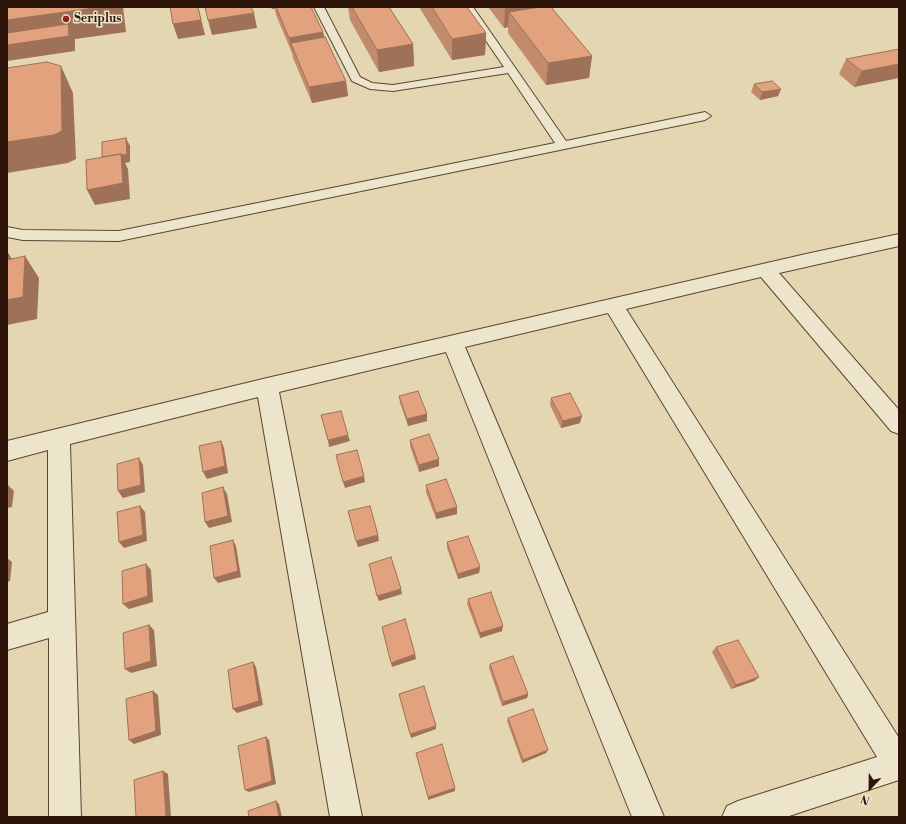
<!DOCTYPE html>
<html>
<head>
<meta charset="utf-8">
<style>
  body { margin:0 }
  #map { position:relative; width:906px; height:824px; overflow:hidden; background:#e4d6b0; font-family:"Libre Bodoni",serif }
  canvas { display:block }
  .frame { position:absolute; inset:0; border:8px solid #2d1509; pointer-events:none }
  .north { position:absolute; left:850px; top:768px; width:40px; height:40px; -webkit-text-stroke:3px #ede4cc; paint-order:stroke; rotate:202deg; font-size:11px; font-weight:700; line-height:16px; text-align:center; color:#2d1509 }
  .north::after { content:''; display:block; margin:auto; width:14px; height:18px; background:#2d1509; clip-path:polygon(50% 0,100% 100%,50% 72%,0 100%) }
</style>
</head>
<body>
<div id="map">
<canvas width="906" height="824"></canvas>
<div class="frame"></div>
<div class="north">N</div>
</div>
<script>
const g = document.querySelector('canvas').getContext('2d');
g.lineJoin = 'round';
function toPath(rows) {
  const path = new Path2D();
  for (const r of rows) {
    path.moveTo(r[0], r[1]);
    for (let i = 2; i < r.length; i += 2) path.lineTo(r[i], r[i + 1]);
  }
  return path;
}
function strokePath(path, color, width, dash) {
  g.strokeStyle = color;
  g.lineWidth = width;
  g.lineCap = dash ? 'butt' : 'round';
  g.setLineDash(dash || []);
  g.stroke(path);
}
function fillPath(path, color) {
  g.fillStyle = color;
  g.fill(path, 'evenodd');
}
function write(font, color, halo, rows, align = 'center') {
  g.font = font + ' "Libre Bodoni",serif';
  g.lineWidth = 3;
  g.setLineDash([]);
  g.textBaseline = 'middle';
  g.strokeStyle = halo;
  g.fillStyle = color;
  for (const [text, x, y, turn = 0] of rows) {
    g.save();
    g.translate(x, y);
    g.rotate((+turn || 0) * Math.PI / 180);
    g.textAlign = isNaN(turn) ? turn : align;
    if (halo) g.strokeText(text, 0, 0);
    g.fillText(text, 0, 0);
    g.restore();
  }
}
const service = toPath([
  [314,7,324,7,360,77,372,83,393,85,504,67,463,7,473,7,566,141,705,112,711,116,705,120,119,241,23,240,7,237,7,227,23,230,119,231,555,143,508,73,393,91,370,89,352,81,314,7]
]);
const minor = toPath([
  [899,234,899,246,779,273,899,410,899,434,891,431,761,277,626,309,899,738,899,780,786,817,722,817,727,806,738,801,877,757,608,313,465,347,664,817,632,817,446,352,279,392,362,817,330,817,258,397,70,444,81,817,49,817,49,638,7,650,7,624,48,612,48,450,7,461,7,441,267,378,806,254,899,234]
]);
strokePath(service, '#5b4533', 2);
strokePath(minor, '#5b4533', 2);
fillPath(service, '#ede4cc');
fillPath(minor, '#ede4cc');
fillPath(toPath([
  [271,7,311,7,323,32,324,38,346,81,348,96,312,103,293,58,292,53,276,15,275,9,272,9],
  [348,7,389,7,413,44,414,66,379,72,350,20],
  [419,7,467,7,486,33,485,55,452,60],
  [488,7,551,7,592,56,589,78,546,85,508,33,508,27,504,28],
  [899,49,854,87,839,74,846,59],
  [754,84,781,89,778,96,760,100,751,92],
  [399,396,427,421,408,426,400,403],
  [551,398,580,423,561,428,550,405],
  [410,440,439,459,439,466,419,472,410,446],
  [426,485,457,514,436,519,426,492],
  [447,542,480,567,479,573,458,579,447,548],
  [468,599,502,631,480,638,467,604],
  [716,647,759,677,754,681,731,689,712,652],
  [490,664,528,694,527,698,502,706,489,668],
  [508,718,546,753,522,763,507,721]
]), '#c28b6c');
fillPath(toPath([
  [101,7,123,7,126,32,75,39,75,51,7,61,7,20],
  [198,7,205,35,178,39,173,24],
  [271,7,274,7,275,9,272,9],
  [505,7,545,7,509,12,508,27,504,28],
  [254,13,257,28,212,35,208,20],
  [323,32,326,47,291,43,292,53,289,38],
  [486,33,485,55,452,60,452,39],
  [413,44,414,66,379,72,377,50],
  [592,56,589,78,546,85,548,63],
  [899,64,899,78,854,87,862,71],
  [61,66,73,93,76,159,68,163,7,173,7,142],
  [346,81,348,96,312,103,309,87],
  [781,89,778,96,760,100,762,92],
  [126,138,130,146,130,162,125,163,128,169,130,199,95,205,87,190],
  [7,251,19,270,7,265],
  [25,256,39,278,37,319,7,325,7,300],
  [427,414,427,421,408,426,407,419],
  [582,416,580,423,561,428,563,421],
  [348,435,350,441,329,447,328,440],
  [221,441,224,448,228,473,207,479,203,472],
  [139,458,143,465,145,492,123,498,118,491],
  [439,459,439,466,419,472,419,465],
  [364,476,365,482,345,488,343,482],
  [7,484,14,491,12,507,7,508],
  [223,487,227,494,232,522,209,528,205,522],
  [140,506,145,512,147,541,124,548,119,542],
  [457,507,457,514,436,519,436,513],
  [378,535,379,541,358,547,356,541],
  [233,540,236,546,241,577,218,583,214,578],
  [7,558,12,562,10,581,7,582],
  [146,564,151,570,153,602,129,609,123,604],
  [480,567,479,573,458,579,458,574],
  [401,589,402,594,379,601,377,596],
  [149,625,154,630,157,666,131,673,125,669],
  [503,626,502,631,480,638,480,633],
  [415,654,416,659,392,667,391,663],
  [253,662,256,667,263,705,237,713,233,709],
  [759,677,754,681,731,689,736,685],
  [153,691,158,695,161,735,134,744,129,740],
  [528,694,527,698,502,706,503,702],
  [436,726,436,729,411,738,410,734],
  [266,737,269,740,276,784,249,792,245,790],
  [548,750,546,753,522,763,523,760],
  [163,771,168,774,171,817,166,817],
  [455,788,455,791,428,800,428,797],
  [276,801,279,804,282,817,279,817]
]), '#9e7158');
const building = toPath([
  [7,7,101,7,7,20,7,7],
  [170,7,198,7,201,20,173,24,170,7],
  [205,7,251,7,254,13,208,20,205,7],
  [276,7,311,7,323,32,289,38,276,7],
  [352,7,389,7,413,44,377,50,352,7],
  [432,7,467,7,486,33,452,39,432,7],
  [540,7,551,7,592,56,548,63,509,12,540,7],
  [68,24,69,36,7,45,7,33,68,24],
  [325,37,346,81,309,87,291,43,325,37],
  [899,49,899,64,862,71,846,59,899,49],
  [47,62,61,66,62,131,54,135,7,142,7,68,47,62],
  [772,81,781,89,762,92,754,84,772,81],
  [126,138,127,154,122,155,121,154,102,157,102,142,126,138],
  [121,154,123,183,87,190,86,160,121,154],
  [25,256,23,297,7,300,7,260,25,256],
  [418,391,427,414,407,419,399,396,418,391],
  [570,393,582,416,563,421,551,398,570,393],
  [341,411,348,435,328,440,321,415,341,411],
  [429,434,439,459,419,465,410,440,429,434],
  [221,441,225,466,203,472,199,446,221,441],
  [357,450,364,476,343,482,336,455,357,450],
  [139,458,141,485,118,491,117,464,139,458],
  [446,479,457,507,436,513,426,485,446,479],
  [223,487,228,516,205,522,202,493,223,487],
  [140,506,143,535,119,542,117,512,140,506],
  [370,506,378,535,356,541,348,511,370,506],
  [468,536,480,567,458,574,447,542,468,536],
  [233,540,238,571,214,578,210,546,233,540],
  [391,557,401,589,377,596,369,564,391,557],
  [146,564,148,596,123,604,122,571,146,564],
  [491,592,503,626,480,633,468,599,491,592],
  [405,619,415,654,391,663,382,627,405,619],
  [149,625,151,661,125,669,123,633,149,625],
  [738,640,759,677,736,685,716,647,738,640],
  [513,656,528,694,503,702,490,664,513,656],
  [253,662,259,701,233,709,228,670,253,662],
  [424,686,436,726,410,734,399,694,424,686],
  [153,691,156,731,129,740,126,699,153,691],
  [533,709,548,750,523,760,508,718,533,709],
  [266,737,272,781,245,790,238,746,266,737],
  [442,744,455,788,428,797,416,753,442,744],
  [163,771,166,817,136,817,134,780,163,771],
  [276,801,279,817,249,817,248,811,276,801]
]);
fillPath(building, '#e1a27d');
strokePath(building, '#9e7158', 1);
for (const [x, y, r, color] of [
  [66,19,4,"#8f2418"]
]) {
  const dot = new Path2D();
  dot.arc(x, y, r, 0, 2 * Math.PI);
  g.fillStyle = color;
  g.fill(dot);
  strokePath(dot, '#ede4cc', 1.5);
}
write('bold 12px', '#2d1509', '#ede4cc', [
  ["Seriplus",74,19]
], 'left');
</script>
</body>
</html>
